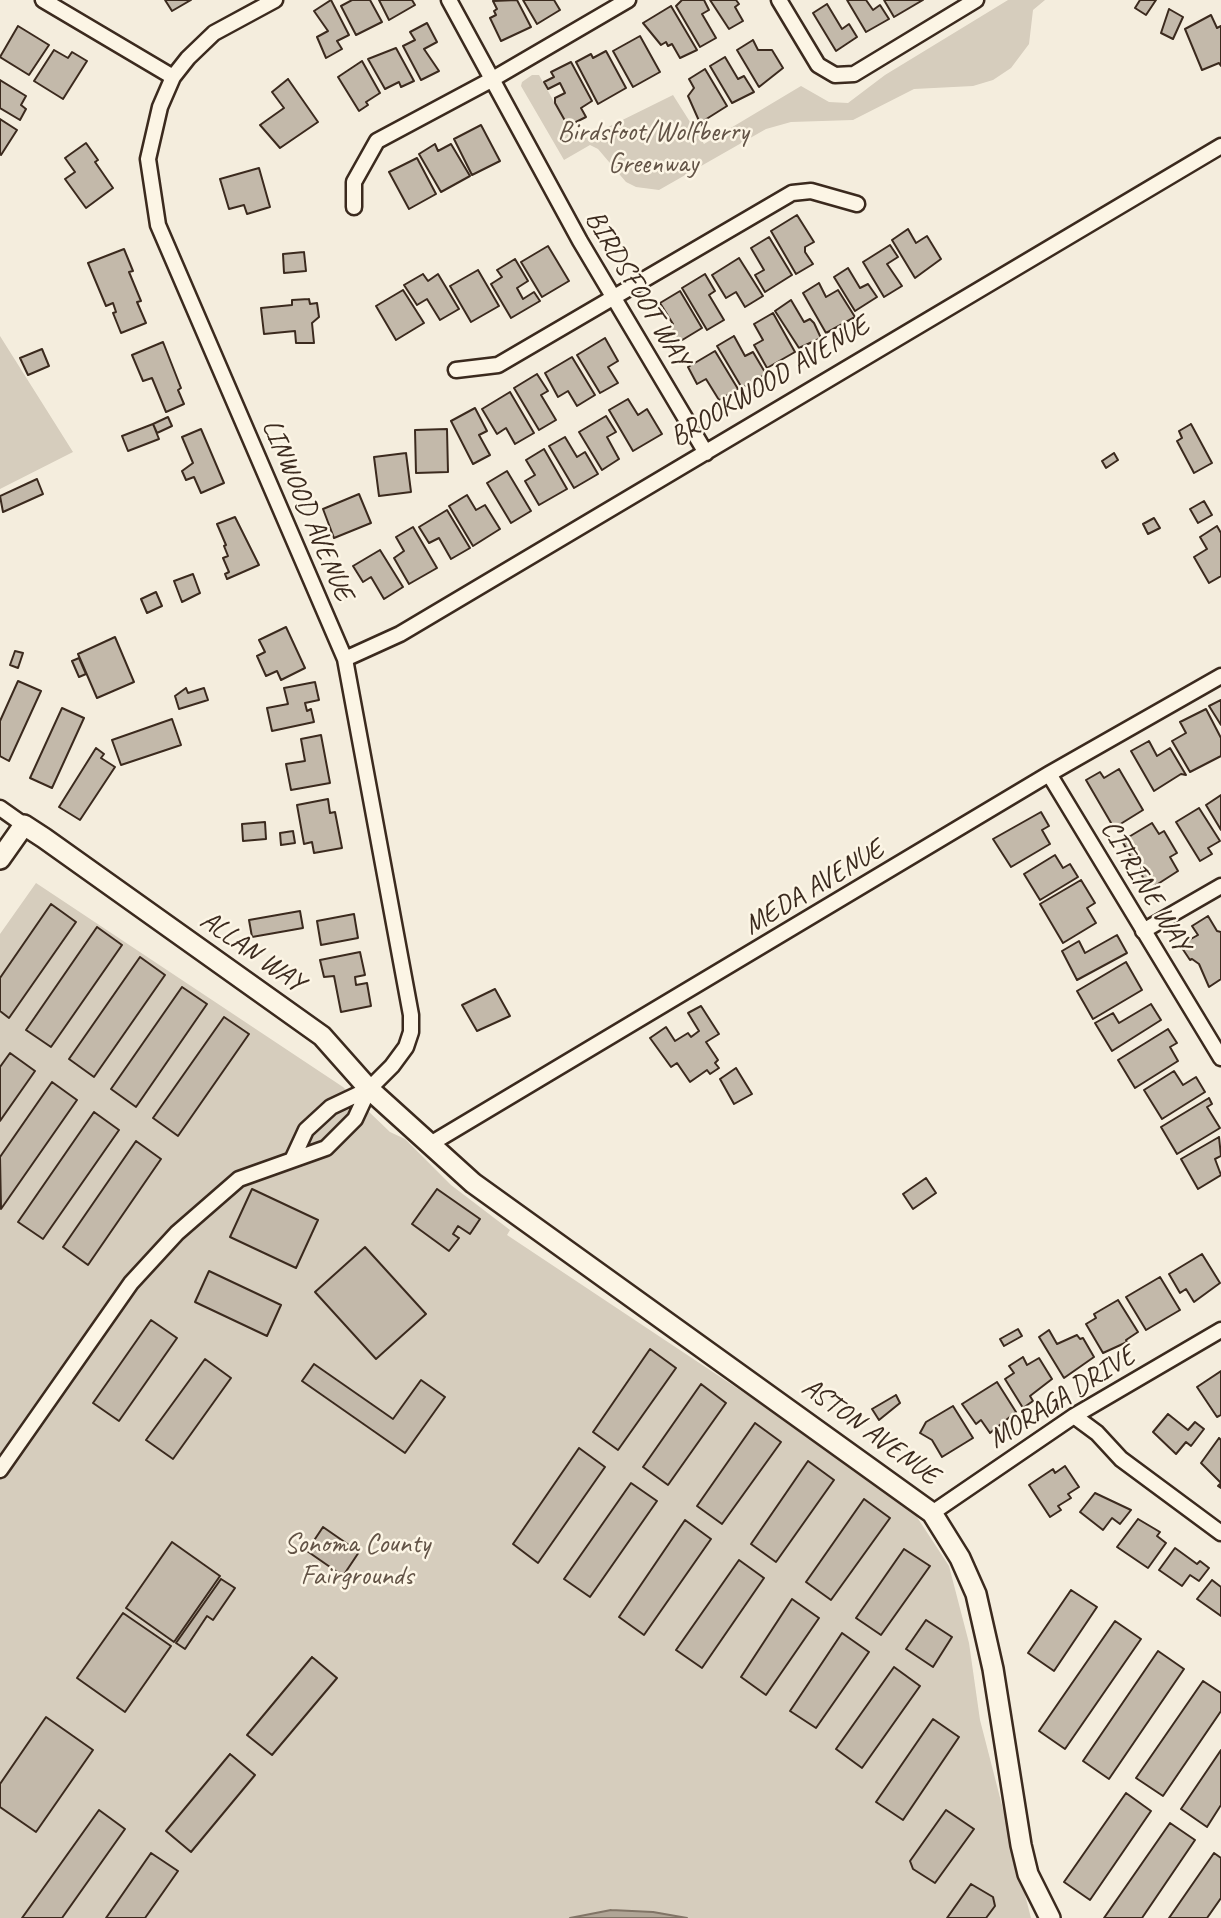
<!DOCTYPE html>
<html>
<head>
<meta charset="utf-8">
<style>
  body { margin:0 }
  canvas { display:block; background:#f4eddd }
</style>
</head>
<body>
<canvas width="1221" height="1918"></canvas>
<script>
const g = document.querySelector('canvas').getContext('2d');
g.lineJoin = 'round';
function fillPath(path, color) {
  g.fillStyle = color;
  g.fill(path, 'evenodd');
}
function toPath(rows) {
  const path = new Path2D();
  for (const r of rows) {
    path.moveTo(r[0], r[1]);
    for (let i = 2; i < r.length; i += 2) path.lineTo(r[i], r[i + 1]);
  }
  return path;
}
function strokePath(path, color, width, dash) {
  g.strokeStyle = color;
  g.lineWidth = width;
  g.lineCap = dash ? 'butt' : 'round';
  g.setLineDash(dash || []);
  g.stroke(path);
}
function write(font, color, halo, rows, align = 'center') {
  g.font = font + ' Caveat,sans-serif';
  g.lineWidth = 5;
  g.setLineDash([]);
  g.textBaseline = 'middle';
  g.strokeStyle = halo;
  g.fillStyle = color;
  for (const [text, x, y, turn = 0] of rows) {
    g.save();
    g.translate(x, y);
    g.rotate((+turn || 0) * Math.PI / 180);
    g.textAlign = isNaN(turn) ? turn : align;
    if (halo) g.strokeText(text, 0, 0);
    g.fillText(text, 0, 0);
    g.restore();
  }
}
fillPath(toPath([
  [1008,0,1045,0,1033,10,1029,44,1011,68,993,80,973,86,914,89,853,120,791,122,766,129,659,190,636,187,626,182,598,149,590,145,564,160,521,86,522,82,532,75,539,75,572,134,586,138,673,95,704,144,801,86,829,102,848,103,885,75],
  [0,336,73,452,0,489],
  [36,883,343,1087,390,1132,405,1139,451,1185,510,1230,507,1235,785,1420,913,1511,949,1566,969,1643,980,1720,1031,1918,0,1918,0,934]
]), '#d6cdbd');
const water = toPath([
  [611,1910,653,1912,687,1918,570,1918,611,1910]
]);
fillPath(water, '#b0a596');
strokePath(water, '#817466', 2);
const building = toPath([
  [165,0,191,0,172,11,165,0],
  [331,0,349,35,337,41,342,49,326,58,317,37,328,31,314,11,331,0],
  [352,0,370,0,382,22,356,35,341,6,352,0],
  [379,0,412,0,415,5,389,20,379,0],
  [517,0,531,27,501,41,490,18,496,15,494,11,497,9,493,1,517,0],
  [523,0,554,0,560,10,537,24,523,0],
  [682,0,704,0,709,10,702,14,716,38,700,47,676,6,682,0],
  [710,0,736,0,739,4,735,7,743,21,729,29,710,0],
  [847,0,866,0,873,10,880,5,889,19,866,32,847,0],
  [884,0,923,0,894,17,884,0],
  [1140,0,1156,0,1146,15,1135,8,1140,0],
  [827,4,842,29,849,24,857,37,836,51,813,13,827,4],
  [671,6,697,50,680,58,672,44,668,46,666,42,661,45,643,23,671,6],
  [1169,9,1183,17,1173,39,1161,33,1169,9],
  [1211,15,1217,28,1221,26,1221,66,1219,63,1202,70,1185,29,1211,15],
  [427,23,437,42,424,49,439,71,421,80,403,46,415,40,410,32,427,23],
  [18,26,49,45,29,75,0,57,18,26],
  [640,36,660,72,633,87,613,51,640,36],
  [753,40,758,50,772,50,783,68,759,87,737,50,753,40],
  [396,48,414,81,401,87,399,82,385,89,368,59,396,48],
  [54,50,68,58,72,52,87,61,63,99,34,81,54,50],
  [606,51,626,88,598,104,576,62,591,54,593,58,606,51],
  [725,57,738,79,744,76,754,92,732,103,710,66,725,57],
  [362,61,380,93,366,102,368,105,359,111,338,77,362,61],
  [571,62,592,101,581,108,586,117,568,126,555,103,555,98,565,93,560,83,548,89,544,82,554,77,551,72,571,62],
  [705,69,727,106,700,123,688,96,694,88,689,79,705,69],
  [288,79,318,122,280,148,260,125,284,108,272,92,288,79],
  [0,80,26,96,21,105,26,109,20,120,0,108,0,80],
  [0,119,17,130,1,155,0,154,0,119],
  [481,125,500,161,472,175,454,139,481,125],
  [86,143,98,160,95,162,113,188,86,208,65,179,75,172,65,158,86,143],
  [435,144,438,151,451,144,470,176,441,192,419,154,435,144],
  [417,158,436,194,409,209,389,172,417,158],
  [259,168,270,207,247,214,244,205,229,209,220,179,259,168],
  [797,215,814,242,805,247,805,252,813,264,796,274,771,231,797,215],
  [908,229,916,243,927,236,941,259,915,278,892,240,908,229],
  [769,237,792,275,765,292,755,275,764,270,751,248,769,237],
  [890,245,898,257,887,264,902,286,884,297,863,262,890,245],
  [548,246,569,281,542,297,521,262,548,246],
  [124,249,133,271,129,272,141,301,137,302,146,323,121,333,113,313,116,312,113,303,106,306,88,263,124,249],
  [304,252,306,271,284,273,283,254,304,252],
  [739,258,763,296,745,307,736,292,726,298,712,275,739,258],
  [515,259,528,281,517,288,523,299,534,292,540,301,511,318,491,284,502,277,497,270,515,259],
  [848,268,860,288,868,284,877,297,855,311,834,277,848,268],
  [478,270,499,306,471,322,450,286,478,270],
  [423,274,428,281,438,274,459,309,440,320,427,299,417,305,404,285,423,274],
  [705,274,715,291,709,295,724,320,707,330,682,288,705,274],
  [819,283,826,297,838,290,855,317,826,333,803,293,819,283],
  [403,290,424,323,396,340,376,306,403,290],
  [680,291,702,328,674,345,665,329,673,324,660,303,680,291],
  [309,299,310,304,317,303,319,317,312,323,314,343,296,343,295,331,264,334,261,308,292,305,292,300,309,299],
  [791,300,804,322,810,319,814,323,821,338,799,348,775,311,791,300],
  [773,313,795,352,767,368,754,345,763,340,754,324,773,313],
  [734,336,745,356,753,352,766,374,742,388,717,346,734,336],
  [605,338,618,361,608,367,618,383,600,393,577,355,605,338],
  [163,342,181,388,178,390,184,404,166,412,152,378,143,381,132,355,163,342],
  [42,349,49,366,28,375,20,358,42,349],
  [715,351,738,389,719,400,706,379,697,384,688,367,715,351],
  [572,357,595,395,577,406,568,391,558,397,545,373,572,357],
  [537,374,548,391,541,395,556,420,539,430,514,388,537,374],
  [510,392,534,433,515,444,506,428,497,434,482,409,510,392],
  [628,399,638,415,647,409,662,434,633,451,609,410,628,399],
  [475,408,487,431,479,435,490,455,473,464,451,421,475,408],
  [606,416,616,432,607,437,619,459,602,470,579,432,606,416],
  [168,417,172,426,157,433,153,424,168,417],
  [153,424,159,439,128,451,122,436,153,424],
  [1191,424,1212,463,1194,473,1177,441,1182,438,1179,431,1191,424],
  [201,429,224,483,201,493,194,477,186,480,182,471,193,463,182,437,201,429],
  [447,429,448,472,416,473,415,430,447,429],
  [565,437,577,457,585,452,598,474,574,488,549,446,565,437],
  [544,449,567,489,539,505,525,481,535,475,526,460,544,449],
  [406,453,411,492,379,496,374,457,406,453],
  [1114,453,1118,460,1106,468,1102,461,1114,453],
  [507,471,531,511,511,523,487,483,507,471],
  [37,479,43,494,3,512,0,496,37,479],
  [359,494,371,523,334,538,323,509,359,494],
  [467,495,476,510,485,505,500,529,473,546,449,506,467,495],
  [1204,501,1212,515,1198,523,1190,509,1204,501],
  [447,510,470,548,451,559,439,538,429,543,419,527,447,510],
  [235,517,259,565,227,579,225,574,229,572,223,558,228,556,224,546,226,545,217,524,235,517],
  [1154,518,1160,528,1148,534,1143,524,1154,518],
  [1217,526,1221,533,1221,576,1209,583,1194,557,1207,549,1200,537,1217,526],
  [413,527,437,568,409,584,394,558,404,551,396,537,413,527],
  [380,550,403,587,384,599,371,577,363,582,353,566,380,550],
  [193,574,200,593,182,602,174,581,193,574],
  [156,592,162,606,147,613,141,599,156,592],
  [286,627,305,668,281,680,277,671,266,676,257,656,265,652,259,640,286,627],
  [115,637,134,682,97,698,78,654,115,637],
  [15,651,23,653,18,668,10,665,15,651],
  [79,658,86,674,79,677,72,661,79,658],
  [18,681,41,691,9,761,0,756,0,721,18,681],
  [315,682,319,700,305,703,307,711,311,709,314,722,272,731,267,708,288,704,284,688,315,682],
  [186,688,188,693,204,688,208,700,179,709,175,696,186,688],
  [1221,700,1221,725,1209,706,1221,700],
  [62,708,84,718,52,788,30,778,62,708],
  [1206,709,1221,738,1221,756,1190,772,1172,741,1186,733,1180,722,1206,709],
  [172,719,181,745,121,765,112,740,172,719],
  [321,735,330,783,291,790,286,764,305,761,301,739,321,735],
  [1149,741,1157,756,1170,748,1186,775,1181,774,1154,791,1131,751,1149,741],
  [96,748,104,754,101,758,115,767,80,820,59,807,96,748],
  [1119,769,1143,810,1114,828,1086,780,1100,772,1104,778,1119,769],
  [1221,795,1221,830,1206,805,1221,795],
  [328,799,330,813,335,812,342,848,314,853,312,842,304,844,297,805,328,799],
  [1199,808,1220,841,1208,848,1212,854,1200,861,1176,822,1199,808],
  [1041,812,1049,826,1042,830,1050,844,1011,867,993,839,1041,812],
  [265,822,266,839,243,841,242,824,265,822],
  [1152,823,1159,834,1164,831,1177,853,1170,857,1178,871,1150,889,1141,874,1141,865,1136,856,1132,859,1122,841,1152,823],
  [293,831,295,843,281,845,280,833,293,831],
  [1055,855,1063,868,1070,864,1078,877,1040,900,1024,874,1055,855],
  [1081,880,1095,903,1087,908,1096,923,1063,943,1040,904,1081,880],
  [51,904,76,922,9,1018,0,1011,0,978,51,904],
  [300,911,303,928,252,937,249,920,300,911],
  [354,914,358,938,321,945,317,921,354,914],
  [1208,916,1217,931,1221,932,1221,979,1209,987,1199,964,1192,959,1190,960,1180,945,1198,935,1192,926,1208,916],
  [97,927,122,945,51,1047,26,1030,97,927],
  [1117,935,1127,953,1077,980,1062,951,1079,941,1085,953,1117,935],
  [360,952,365,975,355,977,356,985,367,983,371,1006,341,1012,334,976,324,977,320,960,360,952],
  [140,957,165,975,94,1077,69,1059,140,957],
  [1126,962,1142,990,1093,1019,1077,991,1126,962],
  [182,987,207,1004,136,1107,111,1089,182,987],
  [495,989,510,1016,477,1031,462,1005,495,989],
  [1151,1004,1161,1020,1112,1051,1095,1023,1113,1013,1119,1023,1151,1004],
  [701,1006,719,1034,706,1042,718,1060,715,1063,719,1068,710,1074,707,1070,690,1082,677,1063,671,1067,650,1038,666,1027,675,1041,688,1033,691,1037,699,1031,688,1013,701,1006],
  [224,1017,249,1034,178,1136,153,1118,224,1017],
  [1168,1029,1177,1043,1170,1047,1178,1061,1135,1088,1118,1060,1168,1029],
  [10,1053,35,1071,0,1121,0,1067,10,1053],
  [736,1068,752,1094,734,1104,720,1079,736,1068],
  [1174,1071,1183,1085,1196,1077,1205,1092,1162,1119,1144,1090,1174,1071],
  [52,1082,77,1100,1,1209,0,1157,52,1082],
  [1209,1098,1212,1104,1207,1107,1220,1128,1177,1154,1161,1127,1209,1098],
  [94,1112,119,1130,43,1239,18,1222,94,1112],
  [1219,1137,1221,1156,1215,1159,1221,1175,1198,1189,1181,1159,1219,1137],
  [136,1141,161,1159,88,1265,63,1247,136,1141],
  [926,1178,936,1193,913,1209,903,1194,926,1178],
  [252,1189,318,1220,296,1268,230,1237,252,1189],
  [437,1189,480,1219,470,1234,458,1226,453,1234,459,1238,449,1251,412,1224,437,1189],
  [365,1247,426,1314,376,1359,315,1292,365,1247],
  [1202,1254,1220,1283,1194,1302,1186,1289,1180,1293,1169,1274,1202,1254],
  [209,1271,281,1305,267,1336,195,1302,209,1271],
  [1160,1277,1180,1310,1146,1330,1126,1297,1160,1277],
  [1118,1300,1138,1332,1126,1340,1127,1342,1103,1353,1086,1324,1096,1318,1094,1314,1118,1300],
  [151,1320,177,1338,119,1421,93,1403,151,1320],
  [1018,1329,1022,1336,1004,1346,1000,1339,1018,1329],
  [1049,1330,1057,1344,1077,1335,1080,1339,1083,1338,1094,1357,1064,1378,1039,1337,1049,1330],
  [650,1349,676,1368,618,1450,593,1432,650,1349],
  [1023,1357,1027,1365,1039,1358,1052,1379,1030,1396,1033,1401,1023,1408,1005,1379,1014,1373,1009,1366,1023,1357],
  [205,1359,231,1378,173,1459,146,1440,205,1359],
  [314,1364,393,1419,421,1380,445,1397,405,1453,302,1381,314,1364],
  [1221,1371,1221,1415,1217,1417,1197,1387,1221,1371],
  [997,1382,1016,1412,990,1433,981,1420,976,1424,962,1404,997,1382],
  [701,1384,726,1403,668,1485,643,1467,701,1384],
  [896,1395,900,1403,879,1420,872,1409,896,1395],
  [953,1406,973,1438,942,1457,932,1440,920,1433,926,1422,953,1406],
  [1168,1414,1188,1430,1195,1422,1204,1429,1191,1446,1186,1442,1176,1454,1153,1432,1168,1414],
  [755,1423,781,1442,722,1524,697,1506,755,1423],
  [1219,1438,1221,1440,1221,1488,1218,1486,1221,1483,1201,1463,1219,1438],
  [579,1448,605,1467,538,1563,513,1544,579,1448],
  [808,1461,834,1480,776,1562,751,1544,808,1461],
  [1065,1466,1079,1487,1068,1494,1071,1498,1058,1506,1061,1510,1050,1517,1029,1485,1053,1469,1055,1473,1065,1466],
  [631,1483,657,1501,590,1597,564,1579,631,1483],
  [1095,1493,1131,1510,1120,1524,1112,1518,1103,1530,1080,1512,1095,1493],
  [864,1499,890,1518,831,1600,806,1582,864,1499],
  [1138,1519,1160,1532,1157,1536,1166,1543,1148,1568,1117,1547,1138,1519],
  [685,1520,711,1539,644,1635,619,1617,685,1520],
  [323,1527,359,1552,343,1576,307,1551,323,1527],
  [172,1542,220,1576,174,1642,126,1608,172,1542],
  [1175,1548,1197,1564,1200,1561,1209,1568,1199,1581,1190,1575,1182,1586,1159,1570,1175,1548],
  [904,1549,930,1566,881,1635,856,1618,904,1549],
  [739,1560,764,1578,702,1668,676,1650,739,1560],
  [221,1579,235,1588,213,1620,207,1616,185,1649,176,1643,221,1579],
  [1212,1580,1221,1587,1221,1616,1197,1599,1212,1580],
  [1071,1590,1097,1607,1054,1671,1028,1653,1071,1590],
  [792,1599,819,1618,766,1695,741,1677,792,1599],
  [123,1613,171,1646,125,1712,77,1678,123,1613],
  [926,1620,952,1637,933,1667,906,1649,926,1620],
  [1115,1621,1141,1639,1065,1749,1039,1731,1115,1621],
  [842,1633,869,1652,816,1728,790,1711,842,1633],
  [1158,1651,1184,1669,1109,1779,1083,1761,1158,1651],
  [312,1657,337,1678,272,1755,247,1735,312,1657],
  [894,1667,920,1686,862,1768,836,1749,894,1667],
  [1203,1681,1221,1693,1221,1711,1163,1796,1136,1778,1203,1681],
  [46,1717,93,1750,36,1832,0,1807,0,1784,46,1717],
  [933,1719,959,1737,903,1820,876,1802,933,1719],
  [1221,1750,1221,1805,1207,1827,1181,1809,1221,1750],
  [230,1754,255,1775,191,1852,166,1831,230,1754],
  [1126,1793,1151,1811,1090,1900,1064,1882,1126,1793],
  [99,1810,125,1829,62,1918,22,1918,99,1810],
  [946,1810,974,1829,935,1883,913,1869,910,1861,946,1810],
  [1170,1823,1195,1840,1142,1918,1104,1918,1170,1823],
  [151,1853,178,1871,145,1918,106,1918,151,1853],
  [1214,1853,1221,1858,1221,1898,1207,1918,1169,1918,1214,1853],
  [971,1884,993,1897,995,1906,986,1918,947,1918,971,1884]
]);
fillPath(building, '#c3b9aa');
strokePath(building, '#3b2a1e', 2);
const minor = toPath([
  [43,0,173,77],
  [275,0,214,33,188,58,173,77,160,107,148,159,158,225,345,659,411,1015,411,1032,406,1047,392,1066,369,1089,331,1107,306,1130,293,1158],
  [449,0,580,241,706,453],
  [779,0,818,65,835,75,854,74,976,0],
  [354,207,354,182,377,141,491,80,628,0],
  [456,370,498,365,792,193,811,191,857,204],
  [345,659,400,634,1221,146],
  [1049,774,1221,1058],
  [0,808,24,825],
  [1143,931,1221,886],
  [432,1143,1049,774,1221,676],
  [1074,1416,1097,1433,1121,1459,1221,1533],
  [0,1470,131,1283,177,1233,239,1179,326,1148,355,1119,369,1089],
  [932,1513,1074,1416,1221,1330]
]);
const tertiary = toPath([
  [0,859,24,825,44,838,322,1036,369,1089,473,1183,932,1513,960,1558,976,1594,993,1669,1021,1845,1028,1874,1050,1918]
]);
strokePath(minor, '#3b2a1e', 19);
strokePath(tertiary, '#3b2a1e', 24);
strokePath(minor, '#fcf5e5', 14);
strokePath(tertiary, '#fcf5e5', 19);
write('28px', '#625346', '#fcf5e5', [
  ["Birdsfoot/Wolfberry",653,133],
  ["Greenway",653,165],
  ["Sonoma County",357,1545],
  ["Fairgrounds",357,1577]
]);
write('28px', '#3b2a1e', '#fcf5e5', [
  ["BIRDSFOOT WAY",637,289,59],
  ["BROOKWOOD AVENUE",770,382,-31],
  ["LINWOOD AVENUE",307,510,67],
  ["CITRINE WAY",1145,886,59],
  ["MEDA AVENUE",814,888,-31],
  ["ALLAN WAY",252,952,35],
  ["MORAGA DRIVE",1062,1398,-32],
  ["ASTON AVENUE",870,1432,36]
]);
</script>
</body>
</html>
